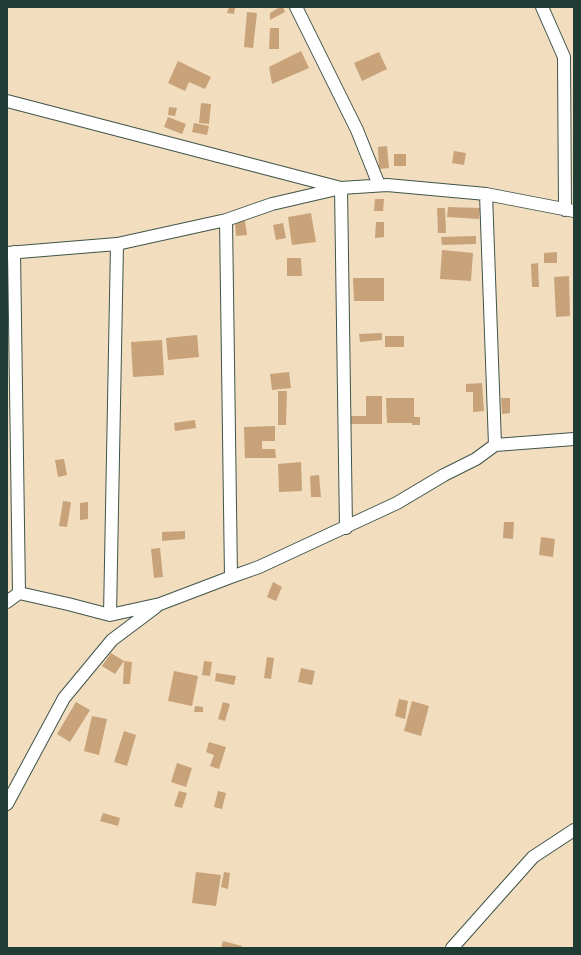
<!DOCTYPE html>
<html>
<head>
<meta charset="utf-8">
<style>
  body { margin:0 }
  #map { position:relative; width:581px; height:955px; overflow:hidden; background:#f2ddbf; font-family:Cardo,serif }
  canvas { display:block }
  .frame { position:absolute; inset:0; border:8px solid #1f3d34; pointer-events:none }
</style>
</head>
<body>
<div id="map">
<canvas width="581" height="955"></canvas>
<div class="frame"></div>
</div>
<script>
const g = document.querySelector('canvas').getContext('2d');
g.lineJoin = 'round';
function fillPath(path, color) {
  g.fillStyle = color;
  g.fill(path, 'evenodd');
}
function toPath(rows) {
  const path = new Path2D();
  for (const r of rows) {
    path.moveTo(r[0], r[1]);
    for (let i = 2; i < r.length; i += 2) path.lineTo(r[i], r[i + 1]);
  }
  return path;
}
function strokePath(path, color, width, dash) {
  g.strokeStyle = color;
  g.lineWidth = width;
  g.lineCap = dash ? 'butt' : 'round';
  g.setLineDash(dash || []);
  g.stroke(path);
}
fillPath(toPath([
  [229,7,235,8,234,14,227,13],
  [280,7,283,7,285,12,270,20,270,13],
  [247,12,257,13,253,48,244,47],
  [270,28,279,28,279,49,269,49],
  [301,51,309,68,272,84,269,67],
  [379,52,387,69,362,81,354,63],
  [178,61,211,77,205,89,189,82,185,91,168,83],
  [201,103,211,104,209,124,199,123],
  [169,107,177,108,175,116,168,115],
  [168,117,186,124,182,134,164,127],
  [194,123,209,126,207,135,192,132],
  [387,146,389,168,379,169,378,147],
  [454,151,466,153,464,165,452,163],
  [394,154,406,154,406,166,394,166],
  [375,199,384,199,383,211,374,211],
  [448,207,480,208,479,219,447,217],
  [437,208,445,208,446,233,438,233],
  [311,213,316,242,292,245,288,217],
  [245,221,247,235,236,236,235,222],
  [376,222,384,222,384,237,375,238],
  [283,223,286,238,276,240,273,225],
  [476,236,476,244,442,245,441,237],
  [442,250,473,253,471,281,440,279],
  [557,252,557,263,544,263,544,253],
  [287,258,301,258,302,276,287,276],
  [538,263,539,287,532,287,531,264],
  [569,276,570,316,556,317,554,277],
  [353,278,384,278,384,301,354,301],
  [382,333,382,340,360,342,359,334],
  [197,335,199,357,168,360,166,338],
  [385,336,404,336,404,347,385,347],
  [162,340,164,375,133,377,131,342],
  [289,372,291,388,272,390,270,374],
  [482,383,484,411,473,412,473,392,466,392,466,384],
  [278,391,287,391,286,425,278,425],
  [366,396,382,396,382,424,351,424,351,416,366,416],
  [386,398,414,398,414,417,420,417,420,425,412,425,412,423,387,423],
  [501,398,510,398,510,413,502,414],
  [195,420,196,428,175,431,174,423],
  [275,426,275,441,262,441,262,449,275,449,276,458,245,458,244,427],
  [64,459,67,475,58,477,55,460],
  [301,462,302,491,279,492,278,464],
  [319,475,321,497,311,497,310,476],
  [63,501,71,502,67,527,59,526],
  [88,502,88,519,80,520,80,503],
  [504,522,514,522,513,539,503,538],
  [185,531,185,539,162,541,162,532],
  [541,537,555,539,553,557,539,555],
  [160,548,163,577,154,578,151,549],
  [273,582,282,587,276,601,267,597],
  [111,653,124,661,115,674,102,666],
  [267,657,274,658,271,679,264,678],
  [124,661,132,662,130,684,123,684],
  [204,661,212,662,210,676,202,675],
  [301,668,315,671,312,685,298,682],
  [174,671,198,676,192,706,168,701],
  [216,673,236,676,234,685,215,681],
  [399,699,408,701,405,719,395,716],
  [412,701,429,706,421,736,404,731],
  [76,702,90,710,70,742,57,734],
  [223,702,230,704,225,721,218,719],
  [195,706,203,707,203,712,194,712],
  [92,716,107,719,99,755,84,751],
  [124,731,136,735,127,766,114,762],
  [209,742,226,747,219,769,210,766,214,755,206,752],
  [177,763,192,768,186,787,171,782],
  [179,791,187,793,182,808,174,806],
  [218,791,226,793,222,809,214,807],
  [103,813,120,818,118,826,100,821],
  [196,872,221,875,216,906,192,903],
  [224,872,230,873,228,889,221,887],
  [223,941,242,946,241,948,221,948]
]), '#c8a279');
const street = toPath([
  [296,7,357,130,379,185],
  [542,7,564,57,565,210],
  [7,101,341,188,346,528],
  [486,194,495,445],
  [226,220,231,577],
  [14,252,19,593],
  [7,253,117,244,226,220,272,204,341,188,387,185,486,194,574,211],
  [7,602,19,593,68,604,110,615,160,604,231,577,259,567,397,503,444,475,476,459,495,445,574,439],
  [110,615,117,244],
  [7,804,64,698,112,640,156,607],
  [452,948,533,857,574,830]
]);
strokePath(street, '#3f5549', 14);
strokePath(street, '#fff', 12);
</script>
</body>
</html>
